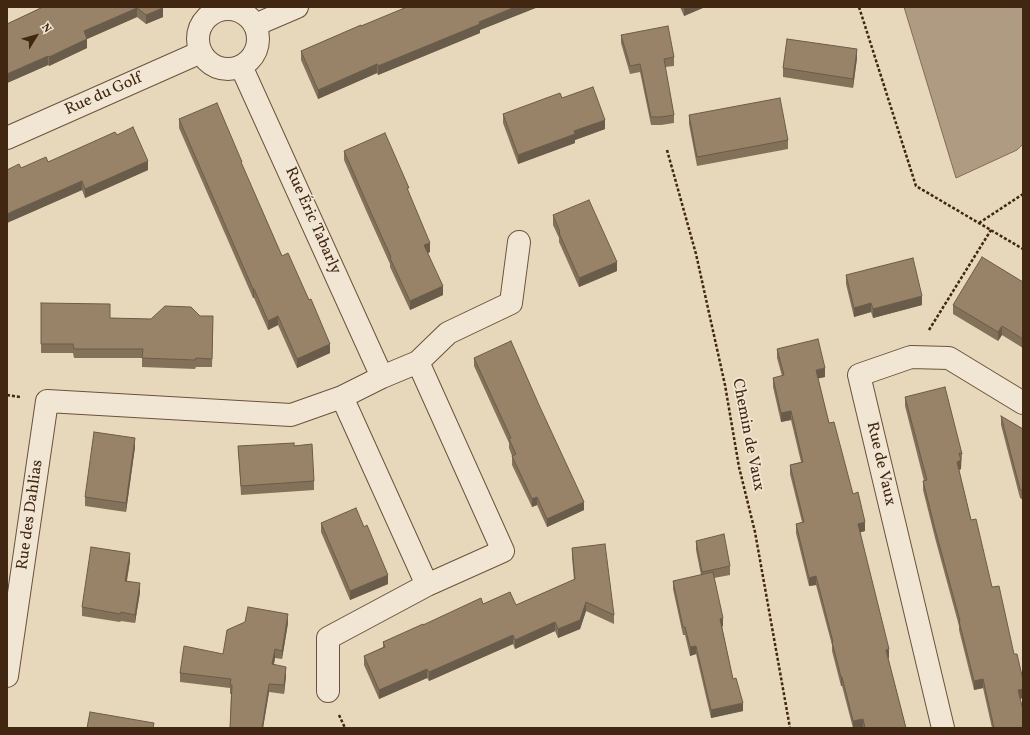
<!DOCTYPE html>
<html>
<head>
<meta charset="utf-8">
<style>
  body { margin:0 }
  #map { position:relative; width:1030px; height:735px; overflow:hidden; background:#e8d8bb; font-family:Vollkorn,serif }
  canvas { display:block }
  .frame { position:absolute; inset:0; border:8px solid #412611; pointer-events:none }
  .north { position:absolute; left:16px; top:16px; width:40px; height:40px; -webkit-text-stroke:3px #f0e6d3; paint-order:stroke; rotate:53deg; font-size:11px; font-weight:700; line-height:16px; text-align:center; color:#412611 }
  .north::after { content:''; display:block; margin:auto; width:14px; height:18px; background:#412611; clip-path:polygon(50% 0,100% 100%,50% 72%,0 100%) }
</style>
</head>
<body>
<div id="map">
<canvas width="1030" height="735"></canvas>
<div class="frame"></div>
<div class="north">N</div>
</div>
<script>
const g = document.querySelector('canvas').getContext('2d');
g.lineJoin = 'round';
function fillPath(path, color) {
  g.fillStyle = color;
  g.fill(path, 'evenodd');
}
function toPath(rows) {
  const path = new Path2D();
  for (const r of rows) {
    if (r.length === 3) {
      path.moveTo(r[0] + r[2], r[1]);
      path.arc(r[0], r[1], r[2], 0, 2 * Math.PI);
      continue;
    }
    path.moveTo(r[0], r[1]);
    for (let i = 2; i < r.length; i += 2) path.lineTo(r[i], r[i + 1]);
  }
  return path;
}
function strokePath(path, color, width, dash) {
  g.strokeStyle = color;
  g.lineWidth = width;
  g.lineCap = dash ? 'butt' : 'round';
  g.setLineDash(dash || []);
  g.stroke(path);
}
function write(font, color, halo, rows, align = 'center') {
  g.font = font + ' Vollkorn,serif';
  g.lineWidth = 3.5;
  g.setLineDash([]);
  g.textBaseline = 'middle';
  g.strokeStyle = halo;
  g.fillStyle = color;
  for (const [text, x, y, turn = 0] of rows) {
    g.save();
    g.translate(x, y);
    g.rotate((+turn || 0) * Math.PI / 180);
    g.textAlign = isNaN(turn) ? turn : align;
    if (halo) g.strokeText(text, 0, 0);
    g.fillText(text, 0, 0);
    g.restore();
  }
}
const water = toPath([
  [904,7,1023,7,1023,144,1017,150,956,178,904,7]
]);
fillPath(water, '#af9b81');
strokePath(water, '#836c54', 1);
const minor = toPath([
  [228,39,30],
  [255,25,297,7],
  [241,66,382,377,342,397,427,585,503,551,418,362,382,377],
  [7,138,201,52],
  [418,362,448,333,511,303,519,242],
  [7,676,47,401,291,415,342,397],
  [328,691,328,638,427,585],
  [943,728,859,375,911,357,949,358,1023,403]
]);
strokePath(minor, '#6b523c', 24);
strokePath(toPath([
  [859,7,916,186,1023,249],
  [667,150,696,254,725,385,739,467,755,532,790,728],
  [979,223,1023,194],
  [929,330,991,230],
  [7,395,20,397],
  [339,715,345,728]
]), '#412611', 2.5, [3, 2]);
strokePath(minor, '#f0e6d3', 22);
fillPath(toPath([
  [43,7,163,7,163,17,146,24,137,17,87,39,87,48,49,66,48,65,7,83,7,24],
  [420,7,538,7,480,30,480,33,378,75,377,73,318,99,301,60,301,51,361,26],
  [680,7,705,7,684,16],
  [621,35,674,57,674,66,665,67,674,115,674,123,661,125,651,125,640,72,630,74,621,43],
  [857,58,853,88,783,77,783,68],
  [562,98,605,129,575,140,575,143,518,164,503,123,503,114],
  [689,115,788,140,788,149,697,166,689,124],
  [179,119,242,165,282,256,330,353,297,368,278,325,268,330,254,298,253,298,179,128],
  [117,135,148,170,85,198,82,190,9,222,21,168,48,162],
  [344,151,409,193,430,252,428,253,443,295,410,310,390,267,390,264,368,215,344,160],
  [553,215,617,271,579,287,559,242,559,238,553,225],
  [846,275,922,305,873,318,871,312,854,317,846,284],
  [1023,282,1023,348,1002,335,998,341,953,314,953,305],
  [41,303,110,318,151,319,200,316,213,325,212,367,196,367,195,369,142,367,142,358,74,358,73,353,41,353],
  [777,349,825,377,818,378,829,423,865,531,860,532,889,658,888,658,906,728,853,728,842,686,841,686,832,651,832,645,816,585,809,586,796,533,796,524,802,522,790,474,790,465,801,462,791,420,781,422,773,387,773,378,782,376,777,358],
  [474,358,539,407,584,510,547,527,537,505,532,507,512,465,512,456,509,448,509,443,474,366],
  [905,397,962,454,961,469,959,470,971,520,992,587,1023,698,1020,699,1023,728,992,728,983,688,974,690,959,630,959,626,935,538,923,490,923,481,924,481,905,406],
  [1001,416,1023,429,1023,500,1020,498,1001,425],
  [238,446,294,446,314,481,314,490,241,495],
  [135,447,126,512,85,506,85,497],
  [321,523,388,584,350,600,321,532],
  [696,541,730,566,730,575,714,578,723,626,722,627,733,679,743,711,711,718,696,654,690,656,685,635,683,635,673,589,673,581,701,575,696,550],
  [572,548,614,615,614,624,586,611,580,629,558,638,555,631,515,649,513,644,429,681,427,678,379,699,364,665,364,656,383,647,383,642,423,625,483,604,516,605,574,580,572,557],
  [130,561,127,581,140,592,135,623,121,621,120,622,82,616,82,607],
  [288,623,282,659,275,658,274,664,286,676,284,694,269,692,263,728,230,728,231,694,230,694,230,688,180,682,180,673,223,654]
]), '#83715a');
fillPath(toPath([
  [515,7,538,7,480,30,480,33,378,75,378,66,479,22],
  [684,7,705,7,684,16],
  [137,8,137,17,87,39,87,48,49,66,49,57,84,31],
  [163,8,163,17,146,24,146,15],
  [857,49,857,58,853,88,853,79],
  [48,56,48,65,7,83,7,74],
  [377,64,377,73,318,99,318,90],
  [605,120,605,129,575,140,575,143,518,164,518,155,574,131],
  [148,161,148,170,85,198,85,189],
  [82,181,82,190,9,222,7,224,7,215,9,213],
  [430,243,430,252,424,254,424,245],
  [617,262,617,271,579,287,579,278],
  [443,286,443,295,410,310,410,301],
  [253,289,254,289,254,298,253,298],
  [922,296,922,305,873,318,873,309],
  [871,303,871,312,854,317,854,308],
  [278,316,278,325,268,330,268,321],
  [1002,326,1002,335,998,341,998,332],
  [330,344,330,353,297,368,297,359],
  [825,368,825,377,816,379,816,370],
  [791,411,791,420,781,422,781,413],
  [135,438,135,447,126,512,126,503],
  [961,460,961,469,957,471,957,462],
  [537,497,537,505,532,507,532,499],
  [584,502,584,510,547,527,547,519],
  [865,522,865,531,858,533,858,524],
  [130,553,130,561,125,589,125,581],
  [388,575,388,584,350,600,350,591],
  [816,576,816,585,809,586,809,578],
  [140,583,140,592,135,623,135,615],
  [586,602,586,611,580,629,558,638,558,629],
  [288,614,288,623,282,659,282,651],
  [723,618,723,626,720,627,720,619],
  [555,622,555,631,515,649,515,640],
  [513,635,513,644,429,681,429,672],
  [696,646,696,654,690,656,690,647],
  [275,649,275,658,272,673,272,664],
  [889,649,889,658,886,659,886,650],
  [286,667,286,676,284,694,284,685],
  [427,669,427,678,379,699,379,690],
  [841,677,842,677,842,686,841,686],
  [983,679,983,688,974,690,974,681],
  [269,684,269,692,263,728,262,728],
  [1023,689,1023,698,1018,699,1018,690],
  [743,703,743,711,711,718,711,710],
  [863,719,863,728,853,728,853,721]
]), '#6a5c4a');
const building = toPath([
  [43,7,163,7,163,8,146,15,137,8,84,31,87,39,49,57,48,56,7,74,7,24,43,7],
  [407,7,418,7,419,8,420,7,515,7,479,22,480,24,378,66,377,64,318,90,301,51,361,25,361,26,407,7],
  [668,26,674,57,664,59,674,115,661,117,651,117,640,64,630,66,621,35,668,26],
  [787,39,857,49,853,79,783,68,787,39],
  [593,87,605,120,574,131,575,134,518,155,503,114,560,93,562,98,593,87],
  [780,98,788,140,697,157,689,115,780,98],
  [217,103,242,162,241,162,282,256,288,253,309,300,311,299,330,344,297,359,278,316,268,321,254,289,253,289,179,119,217,103],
  [133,127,148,161,85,189,82,181,9,213,7,215,7,170,19,164,21,168,46,157,48,162,115,132,117,135,133,127],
  [385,133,409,188,407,188,430,243,424,245,443,286,410,301,390,258,391,257,368,206,344,151,385,133],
  [589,200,617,262,579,278,559,233,560,232,553,215,589,200],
  [982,257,1023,282,1023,339,1002,326,998,332,953,305,982,257],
  [913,258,922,296,873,309,871,303,854,308,846,275,913,258],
  [41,303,110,304,110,318,151,319,165,306,191,307,200,316,213,316,212,359,196,358,195,360,142,358,143,349,74,349,73,344,41,344,41,303],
  [818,339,825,368,816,370,829,423,834,422,853,494,858,492,865,522,858,524,889,649,886,650,906,728,865,728,863,719,853,721,842,677,841,677,832,642,833,642,816,576,809,578,796,524,804,522,790,465,803,462,791,411,781,413,773,378,784,375,777,349,818,339],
  [511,341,539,405,584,502,547,519,537,497,532,499,512,456,516,454,509,439,511,438,474,358,511,341],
  [945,387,962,454,959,453,961,460,957,462,971,520,976,519,992,587,999,586,1014,654,1017,654,1023,680,1023,689,1018,690,1023,710,1023,728,994,728,983,679,974,681,959,621,960,621,935,529,923,481,927,480,905,397,945,387],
  [1001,416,1023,429,1023,491,1020,489,1001,416],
  [94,432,135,438,126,503,85,497,94,432],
  [294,443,294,446,312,444,314,481,241,486,238,446,294,443],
  [356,508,364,527,367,525,388,575,350,591,321,523,356,508],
  [724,534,730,566,702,572,696,541,724,534],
  [605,544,614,615,586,602,580,620,558,629,555,622,515,640,513,635,429,672,427,669,379,690,364,656,385,647,383,642,423,624,423,625,481,598,483,604,510,592,516,605,575,579,572,548,605,544],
  [91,547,130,553,125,581,140,583,135,615,121,612,120,614,82,607,91,547],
  [713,572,723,618,720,619,733,679,736,678,743,703,711,710,696,646,690,647,685,627,683,627,673,581,713,572],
  [248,607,288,614,282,651,275,649,272,664,286,667,284,685,269,684,262,728,230,728,232,685,230,685,231,679,180,673,184,646,223,654,227,630,245,622,248,607],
  [90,712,154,723,153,728,87,728,90,712]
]);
fillPath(building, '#988369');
strokePath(building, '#6a5c4a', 1);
write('16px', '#412611', '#f0e6d3', [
  ["Rue du Golf",104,95,-24],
  ["Rue Éric Tabarly",312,221,66],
  ["Chemin de Vaux",747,435,79],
  ["Rue de Vaux",880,464,77],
  ["Rue des Dahlias",31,515,-82]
]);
</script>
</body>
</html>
